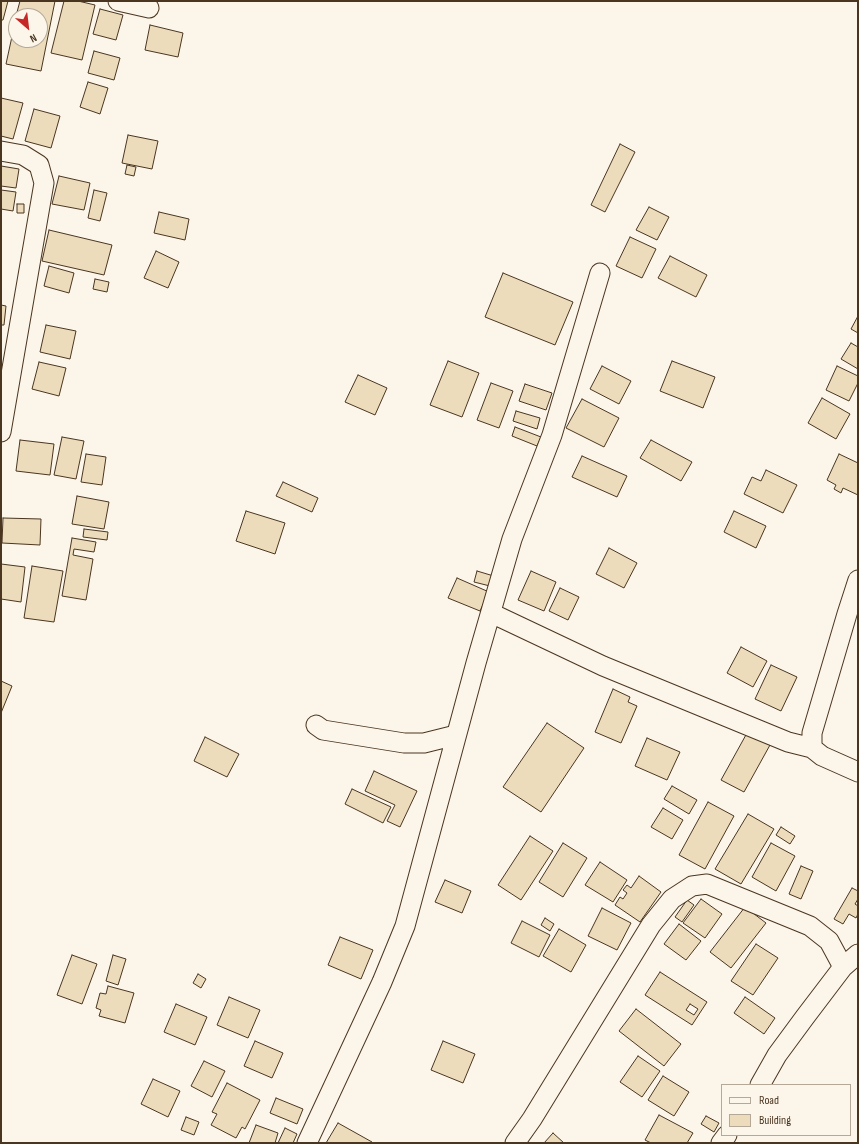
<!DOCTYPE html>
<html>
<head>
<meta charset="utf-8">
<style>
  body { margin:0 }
  #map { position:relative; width:859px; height:1144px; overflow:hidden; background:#fbf6e9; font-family:"Sofia Sans Condensed",sans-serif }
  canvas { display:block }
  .frame { position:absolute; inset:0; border:2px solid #4a3520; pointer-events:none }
  .legend { position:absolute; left:721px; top:1084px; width:130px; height:52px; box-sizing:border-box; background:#fbf6e9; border:1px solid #b4a999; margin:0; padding:5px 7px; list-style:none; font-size:12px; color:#4a3520 }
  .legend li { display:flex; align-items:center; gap:8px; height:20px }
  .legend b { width:20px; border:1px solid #b4a999 }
  .north { position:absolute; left:8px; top:8px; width:40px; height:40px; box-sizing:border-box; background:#fbf6e9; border:1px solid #b4a999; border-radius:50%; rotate:152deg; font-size:11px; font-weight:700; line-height:16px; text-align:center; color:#4a3520 }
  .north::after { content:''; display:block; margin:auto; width:14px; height:18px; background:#c62828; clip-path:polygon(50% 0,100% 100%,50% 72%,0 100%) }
</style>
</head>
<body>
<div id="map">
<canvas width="859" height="1144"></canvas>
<div class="frame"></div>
<ul class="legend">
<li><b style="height:5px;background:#fbf6e9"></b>Road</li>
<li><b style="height:11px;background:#ecdcbc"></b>Building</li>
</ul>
<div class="north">N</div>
</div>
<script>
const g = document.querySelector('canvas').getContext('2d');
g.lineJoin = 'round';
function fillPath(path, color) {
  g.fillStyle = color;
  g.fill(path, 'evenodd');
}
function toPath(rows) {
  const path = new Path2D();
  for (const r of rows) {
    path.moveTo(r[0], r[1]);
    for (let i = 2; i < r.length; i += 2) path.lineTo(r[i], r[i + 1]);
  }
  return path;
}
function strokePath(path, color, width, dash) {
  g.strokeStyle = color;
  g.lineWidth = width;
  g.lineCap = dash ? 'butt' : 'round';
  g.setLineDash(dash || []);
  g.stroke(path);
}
const building = toPath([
  [1,1,8,1,3,20,1,20,1,1],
  [20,1,55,1,41,71,6,64,16,18,16,40,40,40,40,16,16,16,20,1],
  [64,1,78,1,95,5,82,60,51,53,64,1],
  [100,9,123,15,116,40,93,34,100,9],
  [150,25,183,33,178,57,145,50,150,25],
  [94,51,120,58,114,80,88,73,94,51],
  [88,82,108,88,100,114,80,107,88,82],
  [1,98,23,103,13,139,1,136,1,98],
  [34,109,60,116,51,148,25,141,34,109],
  [128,135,158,141,152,169,122,163,128,135],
  [620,144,635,152,605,212,591,205,620,144],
  [127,165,136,167,134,176,125,174,127,165],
  [1,166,19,169,16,188,1,186,1,166],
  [59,176,90,183,84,210,52,204,59,176],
  [1,190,16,192,13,211,1,209,1,190],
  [94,190,107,193,100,221,88,218,94,190],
  [17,204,24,204,24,213,17,213,17,204],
  [649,207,669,217,657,240,636,230,649,207],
  [159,212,189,219,185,240,154,233,159,212],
  [49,230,112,245,104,275,42,261,49,230],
  [630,237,656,249,642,278,616,266,630,237],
  [156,251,179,262,168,288,144,278,156,251],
  [670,256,707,275,696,297,658,278,670,256],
  [49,266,74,273,69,293,44,286,49,266],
  [503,273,573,302,555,345,485,317,503,273],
  [95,279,109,282,107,292,93,289,95,279],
  [1,305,6,306,4,325,1,325,1,305],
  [858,316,858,333,851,329,858,316],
  [46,325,76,331,70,359,40,352,46,325],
  [851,343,858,347,858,369,841,359,851,343],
  [448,361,479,373,462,417,430,405,448,361],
  [672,361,715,377,703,408,660,391,672,361],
  [39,362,66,368,59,396,32,389,39,362],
  [602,366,631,381,619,404,590,389,602,366],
  [837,366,858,376,858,383,849,401,826,390,837,366],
  [358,375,387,388,375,415,345,402,358,375],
  [491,383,513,391,499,428,477,420,491,383],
  [525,384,552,393,546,410,519,401,525,384],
  [822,398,850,414,836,439,808,423,822,398],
  [582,399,619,418,604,447,566,428,582,399],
  [516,411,540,418,537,429,513,421,516,411],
  [515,427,541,437,537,446,512,436,515,427],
  [62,437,84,441,76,479,54,475,62,437],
  [20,440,54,444,50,475,16,471,20,440],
  [651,440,692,462,681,481,640,458,651,440],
  [86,454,106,457,102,485,81,482,86,454],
  [839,454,858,463,858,495,843,488,841,493,834,489,836,485,827,480,839,454],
  [582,456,627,476,617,497,572,477,582,456],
  [766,470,797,485,783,513,744,494,752,477,761,481,766,470],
  [283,482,318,498,312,512,276,496,283,482],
  [77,496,109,502,104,529,72,524,77,496],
  [246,511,285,523,275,554,236,541,246,511],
  [734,511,766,526,756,548,724,532,734,511],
  [3,518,41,519,40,545,2,543,3,518],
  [84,529,108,532,107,540,83,537,84,529],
  [72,538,96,542,94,552,74,549,73,555,93,559,86,600,62,596,72,538],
  [609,548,637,563,624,588,596,574,609,548],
  [1,564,25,567,21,602,1,599,1,564],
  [32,566,63,571,54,622,24,618,32,566],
  [477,571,497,577,494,587,474,582,477,571],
  [531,571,556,582,544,611,518,600,531,571],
  [457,578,489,592,480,611,448,598,457,578],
  [560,588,579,597,568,620,549,611,560,588],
  [741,647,767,661,753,687,727,673,741,647],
  [771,665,797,677,781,711,755,699,771,665],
  [1,681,12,686,1,713,1,681],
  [613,689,630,697,628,702,637,706,621,743,595,732,613,689],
  [547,723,584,748,541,812,503,787,547,723],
  [747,733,770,745,744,792,721,780,747,733],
  [205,737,239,754,227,777,194,761,205,737],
  [647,738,680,752,667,780,635,766,647,738],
  [374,771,417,791,400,827,387,821,395,805,365,791,374,771],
  [672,786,697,800,689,814,664,799,672,786],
  [352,789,391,807,383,823,345,804,352,789],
  [708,802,734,816,705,869,679,855,708,802],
  [663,808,683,820,672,839,651,827,663,808],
  [748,814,774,829,741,884,715,869,748,814],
  [781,827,795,836,790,844,776,835,781,827],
  [530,836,553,851,521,900,498,885,530,836],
  [563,843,587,858,563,897,539,882,563,843],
  [771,843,795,856,776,891,752,877,771,843],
  [600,862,627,880,613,902,585,885,600,862],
  [801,866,813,871,801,899,789,894,801,866],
  [639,876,661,892,640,922,615,905,620,897,623,899,627,893,623,890,627,885,631,888,639,876],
  [445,880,471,891,462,913,435,902,445,880],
  [852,888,858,891,858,899,855,904,858,906,858,914,856,918,849,914,843,924,834,919,852,888],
  [701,899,722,914,705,938,683,923,701,899],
  [687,900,694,905,682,922,675,917,687,900],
  [745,907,766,923,731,968,710,952,745,907],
  [602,908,631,923,617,950,588,936,602,908],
  [545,918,554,924,550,931,541,925,545,918],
  [522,921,550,935,539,957,511,943,522,921],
  [679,924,701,941,686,960,664,944,679,924],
  [559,929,586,945,571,972,543,956,559,929],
  [340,937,373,950,361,979,328,965,340,937],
  [756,944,778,958,753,995,731,981,756,944],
  [72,955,97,964,82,1004,57,995,72,955],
  [113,955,126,959,118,985,106,981,113,955],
  [660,972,707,1002,692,1025,645,995,660,972],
  [690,1004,698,1009,694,1015,686,1010,690,1004],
  [198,974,206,979,201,988,193,983,198,974],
  [108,986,134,993,125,1023,99,1016,101,1010,96,1008,100,993,106,994,108,986],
  [229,997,260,1010,248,1038,217,1025,229,997],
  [745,997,775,1018,764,1034,734,1013,745,997],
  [176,1004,207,1017,195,1045,164,1032,176,1004],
  [636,1009,681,1044,664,1066,619,1031,636,1009],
  [255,1041,283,1053,272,1078,244,1066,255,1041],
  [443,1041,475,1054,463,1083,431,1070,443,1041],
  [638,1056,660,1071,642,1097,620,1082,638,1056],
  [204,1061,225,1071,212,1097,191,1086,204,1061],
  [663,1076,689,1092,674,1116,648,1100,663,1076],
  [153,1079,180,1091,168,1117,141,1104,153,1079],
  [227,1083,260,1100,245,1129,242,1127,236,1138,211,1125,217,1114,212,1112,227,1083],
  [276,1098,303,1109,297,1124,270,1113,276,1098],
  [659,1115,693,1133,687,1143,651,1143,645,1140,659,1115],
  [706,1116,719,1123,714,1132,701,1124,706,1116],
  [186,1117,199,1122,194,1135,181,1130,186,1117],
  [338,1123,372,1142,371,1143,326,1143,338,1123],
  [256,1125,278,1133,275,1143,249,1143,256,1125],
  [285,1128,297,1134,293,1143,278,1143,285,1128],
  [553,1133,564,1143,544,1143,553,1133]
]);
fillPath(building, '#ecdcbc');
strokePath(building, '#4a3520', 1);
const minor = toPath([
  [118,1,149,8],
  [1,151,23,155,39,165,44,183,1,432],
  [858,580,847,614,812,733,812,748,822,756,858,772],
  [491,613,603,666,788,742,812,748],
  [316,725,323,730,404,743,424,743,456,735],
  [760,1085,777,1055,805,1017,843,967,858,954],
  [307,1143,382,982,405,926,476,663,512,539,552,435,600,273],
  [515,1143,532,1119,651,925,672,899,692,886,707,884,810,926,829,941,843,967],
  [721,1143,727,1135]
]);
strokePath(minor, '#4a3520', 21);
strokePath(minor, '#fbf6e9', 19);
</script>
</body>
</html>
